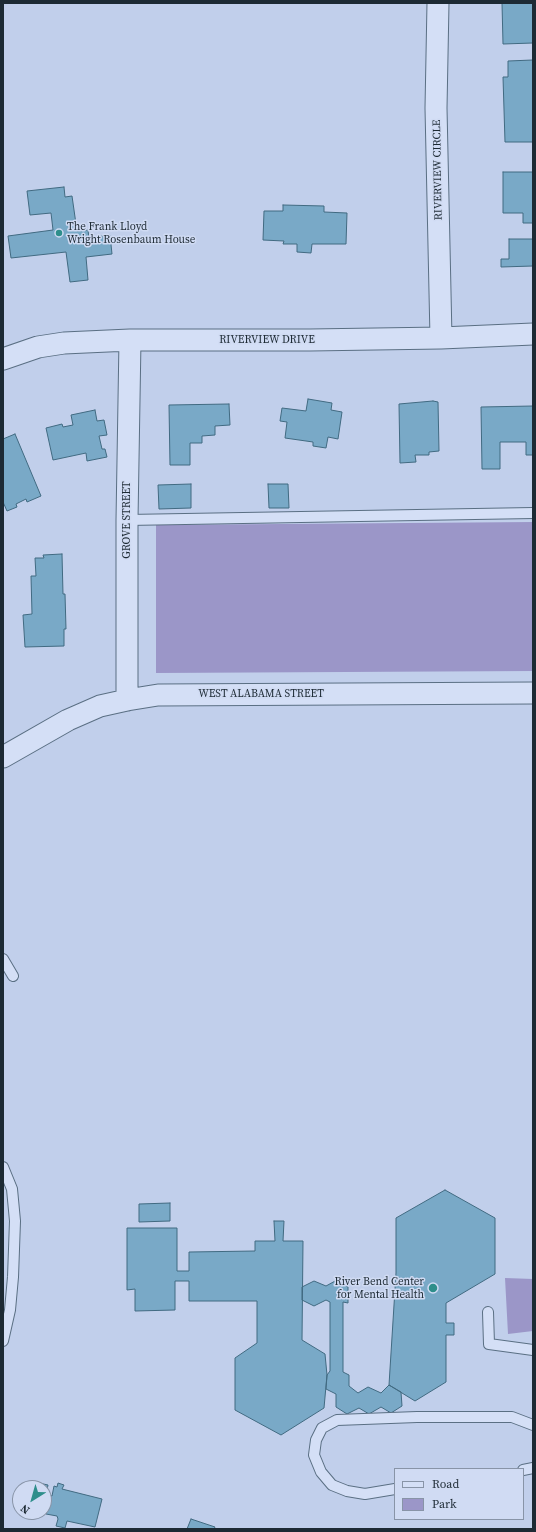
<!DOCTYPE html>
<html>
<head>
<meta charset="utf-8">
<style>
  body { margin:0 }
  #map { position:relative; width:536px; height:1532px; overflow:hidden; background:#c1cfeb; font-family:"Source Serif 4",serif }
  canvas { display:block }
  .frame { position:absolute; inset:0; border:4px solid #1d2a34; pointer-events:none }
  .legend { position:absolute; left:394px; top:1468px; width:130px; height:52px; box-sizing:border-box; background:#d0dbf3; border:1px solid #8894a7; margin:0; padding:5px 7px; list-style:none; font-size:12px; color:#1d2a34 }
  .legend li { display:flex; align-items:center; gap:8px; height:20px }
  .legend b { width:20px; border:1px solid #8894a7 }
  .north { position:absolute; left:12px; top:1480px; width:40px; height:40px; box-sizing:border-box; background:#d0dbf3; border:1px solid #8894a7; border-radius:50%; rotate:217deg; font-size:11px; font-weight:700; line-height:16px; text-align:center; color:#1d2a34 }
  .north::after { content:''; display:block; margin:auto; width:14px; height:18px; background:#2e8e8b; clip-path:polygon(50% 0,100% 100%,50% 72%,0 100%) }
</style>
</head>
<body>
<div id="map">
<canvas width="536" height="1532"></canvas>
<div class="frame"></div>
<ul class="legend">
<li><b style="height:5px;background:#d4dff6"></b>Road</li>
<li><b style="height:11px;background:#9b96c8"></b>Park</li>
</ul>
<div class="north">N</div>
</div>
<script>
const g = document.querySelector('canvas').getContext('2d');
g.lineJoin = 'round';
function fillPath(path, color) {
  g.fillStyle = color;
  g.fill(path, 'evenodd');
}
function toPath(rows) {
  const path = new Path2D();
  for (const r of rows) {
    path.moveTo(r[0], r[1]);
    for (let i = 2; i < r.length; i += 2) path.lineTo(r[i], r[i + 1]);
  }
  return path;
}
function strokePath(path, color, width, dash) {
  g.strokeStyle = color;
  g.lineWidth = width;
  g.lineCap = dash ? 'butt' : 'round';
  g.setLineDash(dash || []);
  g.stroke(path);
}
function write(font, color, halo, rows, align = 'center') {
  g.font = font + ' "Source Serif 4",serif';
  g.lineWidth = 3;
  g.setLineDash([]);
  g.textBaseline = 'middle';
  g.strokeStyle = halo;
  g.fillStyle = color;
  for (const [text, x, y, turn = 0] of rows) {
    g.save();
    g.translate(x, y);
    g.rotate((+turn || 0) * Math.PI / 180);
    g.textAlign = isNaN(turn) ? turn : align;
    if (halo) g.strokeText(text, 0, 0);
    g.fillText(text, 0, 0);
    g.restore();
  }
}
fillPath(toPath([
  [533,522,533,671,156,673,156,525],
  [505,1278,533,1279,533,1331,508,1334]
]), '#9b96c8');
const building = toPath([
  [502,3,533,3,533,43,503,44,502,3],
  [533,60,533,142,505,142,503,77,508,77,508,61,533,60],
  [503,172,533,172,533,223,523,223,523,213,503,213,503,172],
  [64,187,65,197,72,196,77,231,88,230,89,238,110,235,112,254,86,257,88,280,70,282,66,252,11,258,8,236,53,230,51,213,30,215,27,191,64,187],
  [283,205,324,206,324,212,347,213,346,244,312,244,311,253,297,252,297,244,283,244,284,241,263,240,264,211,283,211,283,205],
  [509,239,533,239,533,266,501,267,501,259,509,259,509,239],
  [308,399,332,403,331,410,342,412,338,439,328,437,326,448,313,446,313,442,285,438,287,422,280,421,282,408,306,411,308,399],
  [433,401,438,402,439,451,429,452,429,455,415,455,416,462,400,463,399,404,433,401],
  [229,404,230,425,215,426,215,435,202,436,202,443,190,443,190,465,170,465,169,405,229,404],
  [533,406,533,455,526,455,526,442,500,442,500,469,482,469,481,407,533,406],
  [95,410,97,421,104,420,107,435,99,436,102,449,105,449,107,457,87,461,86,453,53,460,46,428,62,424,63,427,73,425,71,415,95,410],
  [15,434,41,496,27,502,26,499,16,504,17,507,7,511,3,502,3,439,15,434],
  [191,484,191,508,159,509,158,485,191,484],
  [268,484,288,484,289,508,269,508,268,484],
  [62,554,63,594,65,594,66,629,64,629,64,646,25,647,23,615,32,614,31,576,36,576,35,558,44,558,43,555,62,554],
  [445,1190,495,1218,495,1274,446,1303,446,1323,454,1323,454,1335,446,1335,446,1382,415,1401,389,1385,396,1273,396,1218,445,1190],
  [170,1203,170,1221,139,1222,139,1204,170,1203],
  [274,1221,284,1221,283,1241,303,1241,302,1340,325,1354,327,1375,324,1408,281,1435,235,1410,235,1358,257,1343,257,1301,189,1301,189,1281,175,1281,175,1310,135,1311,135,1289,127,1290,127,1228,177,1228,177,1271,189,1271,189,1252,255,1251,255,1241,275,1241,274,1221],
  [337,1280,348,1287,348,1303,343,1302,343,1372,349,1375,349,1386,358,1393,368,1387,381,1393,389,1385,401,1392,402,1406,391,1413,381,1407,369,1414,359,1408,347,1414,336,1407,336,1394,326,1389,327,1375,330,1371,330,1302,326,1300,314,1306,302,1300,302,1287,314,1281,326,1286,337,1280],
  [34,1482,48,1485,46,1495,52,1496,54,1486,57,1487,58,1483,64,1485,62,1489,102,1499,95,1527,67,1521,65,1528,56,1526,58,1519,57,1516,46,1514,47,1510,44,1509,44,1488,33,1488,34,1482],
  [191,1519,215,1527,214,1529,187,1529,191,1519]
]);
fillPath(building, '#79a9c7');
strokePath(building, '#416a81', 1);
const lane = toPath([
  [127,520,533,513],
  [3,959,13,976],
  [3,1167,12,1189,15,1221,13,1277,10,1310,3,1341],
  [488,1312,489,1344,533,1350],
  [523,1470,533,1468],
  [395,1489,365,1494,347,1491,332,1485,321,1472,314,1455,316,1440,322,1428,337,1420,417,1417,512,1417,533,1425]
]);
const street = toPath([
  [438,3,436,108,441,338],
  [3,359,38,347,64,343,130,340,310,340,441,338,533,334],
  [127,700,127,520,130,340],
  [3,757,68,720,100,706,127,700,158,695,533,693]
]);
strokePath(lane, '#5a6f83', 12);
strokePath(street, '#5a6f83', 23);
strokePath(lane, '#d4dff6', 10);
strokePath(street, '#d4dff6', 21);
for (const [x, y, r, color] of [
  [59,233,4,"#2e8e8b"],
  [433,1288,5,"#2e8e8b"]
]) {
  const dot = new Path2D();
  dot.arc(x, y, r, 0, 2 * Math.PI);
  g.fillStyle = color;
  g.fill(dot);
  strokePath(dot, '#d0dbf3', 1.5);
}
write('11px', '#1d2a34', '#d0dbf3', [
  ["RIVERVIEW CIRCLE",438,170,-91],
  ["RIVERVIEW DRIVE",267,340],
  ["GROVE STREET",127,520,-90],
  ["WEST ALABAMA STREET",261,694]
]);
write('11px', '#1d2a34', '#d0dbf3', [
  ["The Frank Lloyd",67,227],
  ["Wright Rosenbaum House",67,240],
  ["River Bend Center",424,1282,"right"],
  ["for Mental Health",424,1295,"right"]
], 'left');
</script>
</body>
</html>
